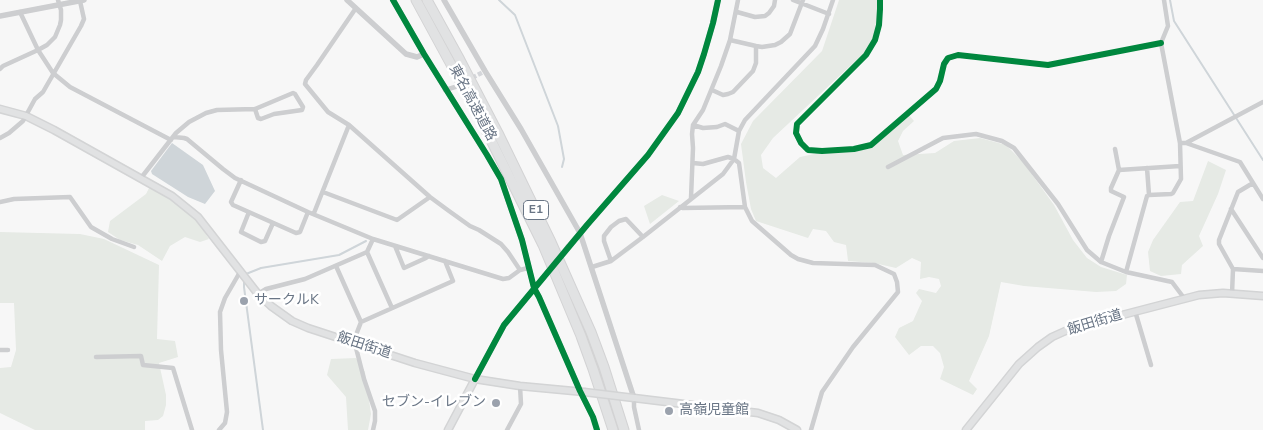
<!DOCTYPE html>
<html>
<head>
<meta charset="utf-8">
<style>
  body { margin:0 }
  canvas { display:block; background:#f7f7f7 }
</style>
</head>
<body>
<canvas width="1263" height="430"></canvas>
<script>
const g = document.querySelector('canvas').getContext('2d');
g.lineJoin = 'round';
function fillPath(path, color) {
  g.fillStyle = color;
  g.fill(path, 'evenodd');
}
function toPath(rows) {
  const path = new Path2D();
  for (const r of rows) {
    path.moveTo(r[0], r[1]);
    for (let i = 2; i < r.length; i += 2) path.lineTo(r[i], r[i + 1]);
  }
  return path;
}
function strokePath(path, color, width, dash) {
  g.strokeStyle = color;
  g.lineWidth = width;
  g.lineCap = dash ? 'butt' : 'round';
  g.setLineDash(dash || []);
  g.stroke(path);
}
function write(font, color, halo, rows, align = 'center') {
  g.font = font + ' "Nunito Sans","Noto Sans JP",sans-serif';
  g.lineWidth = 5;
  g.setLineDash([]);
  g.textBaseline = 'middle';
  g.strokeStyle = halo;
  g.fillStyle = color;
  for (const [text, x, y, turn = 0] of rows) {
    g.save();
    g.translate(x, y);
    g.rotate((+turn || 0) * Math.PI / 180);
    g.textAlign = isNaN(turn) ? turn : align;
    if (halo) g.strokeText(text, 0, 0);
    g.fillText(text, 0, 0);
    g.restore();
  }
}
fillPath(toPath([
  [839,0,877,0,878,11,873,40,865,52,773,138,761,155,763,168,776,178,800,157,819,153,855,152,873,147,909,115,914,121,903,131,898,141,903,155,935,153,954,141,980,138,1006,145,1023,162,1054,205,1073,240,1087,258,1101,267,1127,275,1126,284,1116,291,1096,292,1024,286,1001,282,989,336,969,381,977,389,973,395,940,379,944,367,940,353,933,346,921,346,909,355,895,337,899,328,913,321,922,301,916,293,919,289,936,293,941,286,939,279,929,277,920,279,921,262,912,258,896,268,874,263,848,261,846,245,834,242,826,231,813,229,808,238,756,221,751,209,746,182,741,144,753,121,822,51],
  [1208,161,1226,170,1218,194,1199,236,1203,246,1182,265,1181,274,1161,276,1150,271,1148,252,1153,240,1180,202,1193,201],
  [152,182,182,201,200,225,209,239,200,242,185,237,170,246,162,261,138,245,120,240,108,232,110,221,146,194],
  [662,195,679,201,650,224,644,206],
  [0,232,80,234,104,239,159,265,157,339,175,341,178,357,159,363,166,395,166,405,163,416,158,420,145,421,145,430,35,430,0,413,0,368,11,367,16,350,14,303,0,303],
  [356,358,365,372,371,414,368,430,348,430,346,397,327,375,331,359]
]), '#e6eae5');
fillPath(toPath([
  [172,143,203,165,215,191,205,204,188,197,152,174,151,171]
]), '#cfd5d9');
strokePath(toPath([
  [499,0,515,15,558,126,564,159,562,167],
  [1170,0,1174,21,1263,160],
  [246,274,261,268,339,255,366,241],
  [244,278,244,287,263,430]
]), '#cfd5d9', 2);
strokePath(toPath([
  [455,87,485,71]
]), '#d4d6da', 4.5, [4.5, 2]);
const secondary = toPath([
  [0,109,26,116,54,130,172,196,198,217,258,294,271,306,292,321,308,328,415,363,475,379,520,386,584,392],
  [634,398,758,413,779,420,797,430],
  [448,430,475,379],
  [966,430,1019,364,1038,347,1052,337,1072,328,1199,295,1223,293,1263,296]
]);
const motorway = toPath([
  [416,0,479,116,543,245,581,336,593,369,613,430],
  [427,0,460,60,498,133,551,242,591,332,604,367,624,430]
]);
strokePath(secondary, '#d3d4d5', 9);
strokePath(motorway, '#d3d3d4', 11);
strokePath(toPath([
  [793,0,829,14],
  [880,0,880,9,879,25,875,40,866,55,797,124,796,133,801,143,808,150,822,151,854,149,871,145,936,89,940,81,944,64,948,58,958,55,1048,65,1161,43],
  [20,12,38,50,53,73,70,87,171,140],
  [737,12,755,17,765,16,769,13,774,6,775,0],
  [730,40,756,46,762,47,775,45,781,42,790,34,803,0],
  [0,69,3,66,38,50,47,45,55,37,60,25,61,20,61,10,58,0],
  [445,90,455,87],
  [712,90,723,95,728,94,733,92,753,71,756,63,756,46],
  [349,125,328,112,305,84,306,80,317,65,356,8],
  [693,125,703,128,717,127,725,124,739,131],
  [174,137,184,138,187,139,223,169,235,178,308,212,373,239,503,279,509,278,520,270,528,268],
  [0,138,9,133,23,121,35,99,43,92,81,26,84,19,80,1],
  [1180,143,1186,143,1240,162,1263,199],
  [1186,143,1263,102],
  [1115,149,1119,170,1180,166],
  [693,163,703,164,728,157,734,159,739,163,745,207,752,221,791,255,798,259,813,263,875,265,894,274,897,282,898,292,853,347,822,392,811,430],
  [888,167,943,138,976,134,1002,141,1014,148,1058,204,1087,250,1101,262,1126,272,1172,282,1184,298],
  [1147,168,1149,195],
  [141,178,176,133,189,122,206,113,217,110,255,109,293,93,295,94,303,107,302,110,274,114,261,119,258,118,255,109],
  [241,180,231,202,233,205,296,233,300,232,308,212],
  [323,192,397,220,430,197],
  [691,198,693,148,692,134,693,125,703,110,721,66,730,40,738,0],
  [0,202,14,199,70,197,91,227,112,239,134,247],
  [680,207,683,208,745,207],
  [1231,209,1263,258],
  [249,212,241,232,261,242,265,241,273,223],
  [314,213,349,125,430,197,449,211,470,226,479,230,501,244,508,252,520,270],
  [395,246,404,268,426,258,429,256],
  [367,252,392,308],
  [611,261,604,241,604,236,611,227,619,221,626,219,643,237],
  [1101,262,1109,236,1124,197,1111,191,1111,188,1119,170],
  [336,266,361,322,356,335,355,344,364,379,375,411,375,421,373,430],
  [592,267,611,261,643,237,723,174,734,159,739,131,745,120,815,46,823,29,833,0],
  [1233,269,1263,271],
  [1126,272,1147,196,1149,195,1171,194,1173,193,1181,179,1180,143,1161,43,1168,26,1164,0],
  [258,294,266,289,305,279,367,252,373,239],
  [1232,294,1233,269,1219,244,1219,240,1238,192,1253,183],
  [1135,311,1151,365],
  [361,322,453,281,445,261],
  [0,350,8,350],
  [96,357,141,356,143,365,173,368,192,430],
  [580,391,593,417,597,430],
  [634,398,634,407,639,430],
  [219,430,225,423,227,412,221,350,220,312,225,298,240,272],
  [507,430,521,404,520,386]
]), '#cdced0', 4.5);
strokePath(toPath([
  [347,0,406,54,417,57,424,54],
  [393,0,424,54,487,155,501,179,522,240,534,288,539,297,580,391],
  [444,0,485,71,521,129,580,233,634,398],
  [0,16,84,0],
  [568,247,648,155,678,113,698,72,704,54,713,23,718,0],
  [475,379,504,325,542,279]
]), '#cdced0', 5.5);
strokePath(secondary, '#e1e2e3', 6);
strokePath(motorway, '#e1e2e3', 9);
const secondaryBridge = toPath([
  [584,392,634,398]
]);
strokePath(secondaryBridge, '#d3d4d5', 9, []);
strokePath(toPath([
  [542,279,568,247]
]), '#cdced0', 5.5);
strokePath(secondaryBridge, '#e1e2e3', 6);
strokePath(toPath([
  [393,0,424,54,487,155,501,179,522,240,534,288,539,297,580,391,593,417,597,430],
  [880,0,880,9,879,25,875,40,866,55,797,124,796,133,801,143,808,150,822,151,854,149,871,145,936,89,940,81,944,64,948,58,958,55,1048,65,1161,43],
  [475,379,504,325,587,225,648,155,678,113,698,72,704,54,713,23,718,0]
]), '#00873e', 6);
for (const [x, y, r, color] of [
  [244,301,5,"#9ba2ad"],
  [496,403,5,"#9ba2ad"],
  [669,411,5,"#9ba2ad"]
]) {
  const dot = new Path2D();
  dot.arc(x, y, r, 0, 2 * Math.PI);
  g.fillStyle = color;
  g.fill(dot);
  strokePath(dot, '#fff', 2);
}
for (const [x, y, w] of [
  [536,210,25]
]) {
  const box = new Path2D();
  box.roundRect(x - w / 2, y - 9.5, w, 19, 4);
  g.fillStyle = '#fff';
  g.fill(box);
  strokePath(box, '#697585', 1);
}
write('bold 12px', '#697585', null, [
  ["E1",536,210]
]);
write('14px', '#697585', '#fff', [
  ["東名高速道路",472,103,62],
  ["飯田街道",1095,323,-17],
  ["飯田街道",364,346,18]
]);
write('14px', '#697585', '#fff', [
  ["サークルK",254,301],
  ["セブン-イレブン",486,403,"right"],
  ["高嶺児童館",679,411]
], 'left');
</script>
</body>
</html>
